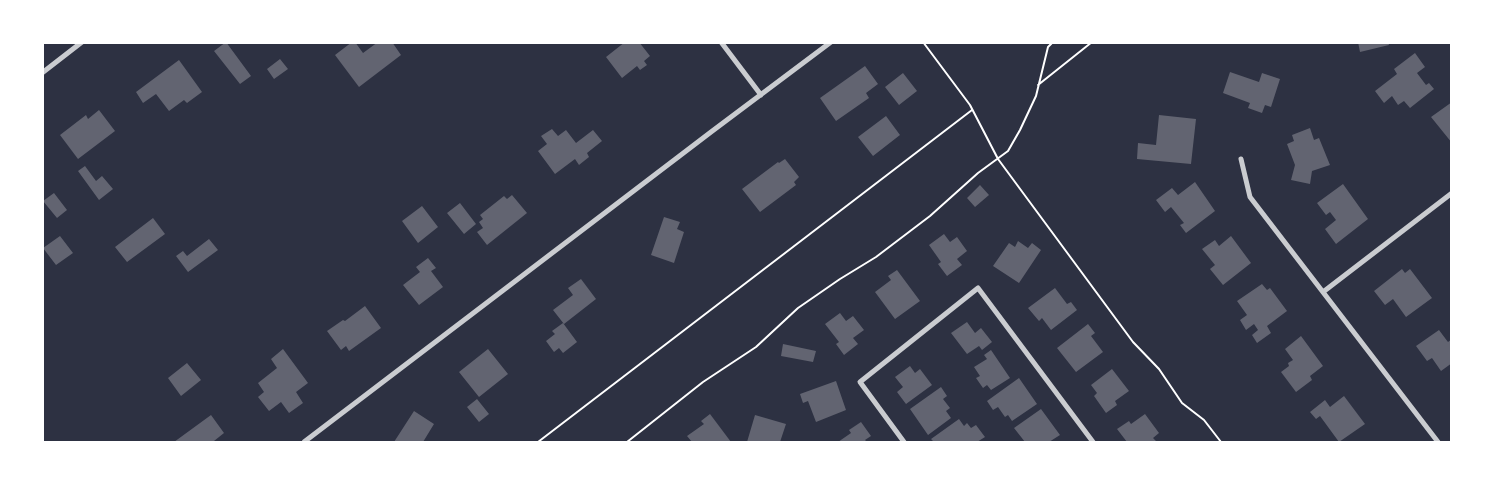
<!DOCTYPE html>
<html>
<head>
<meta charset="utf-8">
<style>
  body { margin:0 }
  #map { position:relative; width:1494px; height:485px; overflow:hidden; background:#2d3142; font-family:"Playfair Display",serif }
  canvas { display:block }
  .frame { position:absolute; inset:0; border:44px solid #fff; pointer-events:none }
</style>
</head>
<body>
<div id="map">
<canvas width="1494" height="485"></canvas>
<div class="frame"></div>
</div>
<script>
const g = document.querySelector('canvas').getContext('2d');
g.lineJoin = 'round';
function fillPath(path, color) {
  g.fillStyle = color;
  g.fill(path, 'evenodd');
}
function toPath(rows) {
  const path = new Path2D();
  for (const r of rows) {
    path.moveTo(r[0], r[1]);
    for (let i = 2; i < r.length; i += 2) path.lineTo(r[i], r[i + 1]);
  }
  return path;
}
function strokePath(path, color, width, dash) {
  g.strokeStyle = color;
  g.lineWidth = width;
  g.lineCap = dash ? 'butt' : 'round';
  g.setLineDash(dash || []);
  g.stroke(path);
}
fillPath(toPath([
  [226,42,251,76,240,84,214,51],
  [352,42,355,42,363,53,378,42,392,42,401,55,359,87,335,55],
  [625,42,639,42,650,56,644,61,647,65,640,70,637,66,622,78,606,57],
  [1358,42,1388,42,1389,45,1360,52],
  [1415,53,1425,67,1417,73,1426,85,1429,83,1434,89,1410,108,1404,101,1398,105,1392,96,1384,103,1375,91,1397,74,1394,69],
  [280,59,288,69,274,79,267,69],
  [179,60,202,92,187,103,184,100,169,111,156,94,143,103,136,92],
  [865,66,878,84,866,93,869,98,836,121,820,98],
  [1230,72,1259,82,1262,73,1280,79,1271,107,1265,105,1262,113,1248,108,1250,103,1223,93],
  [903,73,917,91,899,105,885,87],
  [1452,102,1452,143,1431,117],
  [99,110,115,131,78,159,60,135,86,115,88,119],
  [1159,115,1196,119,1191,164,1137,159,1138,143,1156,145],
  [886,116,900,135,873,156,858,137],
  [1310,128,1314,140,1319,138,1330,165,1312,171,1310,184,1291,180,1295,165,1287,144,1294,141,1292,135],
  [552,129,558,136,566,130,576,143,593,130,602,141,587,153,589,157,579,165,575,159,555,174,538,151,547,144,541,136],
  [785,159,799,177,794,182,796,185,760,212,742,189,778,162,779,163],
  [85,166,96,181,102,176,113,189,99,200,78,171],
  [1195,182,1215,211,1186,233,1180,225,1184,223,1171,207,1165,212,1156,200,1172,188,1178,195],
  [1343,184,1368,219,1336,244,1325,229,1336,220,1330,212,1326,215,1317,203],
  [980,185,989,195,975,207,967,198],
  [54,193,67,210,57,218,43,201],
  [512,195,527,213,487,245,477,232,483,228,479,222,483,219,480,215,504,196,507,199],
  [460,203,476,224,464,234,447,213],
  [422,206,438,227,418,243,402,221],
  [664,217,680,222,677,229,684,232,674,263,651,255],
  [153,218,165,234,127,262,115,247],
  [944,234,950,242,957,237,967,251,957,259,962,265,947,276,938,264,941,262,929,245],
  [60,236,73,253,56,265,43,248],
  [1231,236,1251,263,1223,285,1210,269,1215,265,1202,249,1215,240,1219,246],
  [209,239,218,250,188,272,176,256,183,251,187,256],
  [1018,241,1028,248,1032,243,1041,250,1019,283,993,266,1009,243,1015,247],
  [428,258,436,268,431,271,443,287,419,305,403,285,420,272,416,267],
  [1402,269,1405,273,1410,269,1432,298,1406,317,1393,299,1385,305,1374,291],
  [897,270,920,301,895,319,875,292,891,280,888,276],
  [581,279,596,299,564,324,553,310,573,295,568,288],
  [1262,284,1267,290,1270,288,1287,311,1267,326,1271,333,1257,343,1252,335,1258,330,1254,324,1246,330,1240,320,1247,315,1237,301],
  [1055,288,1067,304,1071,302,1077,310,1051,330,1042,318,1039,321,1028,308],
  [365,306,381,328,349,351,346,346,341,350,327,331,343,320,345,321],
  [840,313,846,321,853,316,864,330,853,338,858,344,844,355,836,344,839,342,825,324],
  [967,322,975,333,981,328,992,342,982,350,979,346,967,354,951,333],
  [563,323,577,342,563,353,559,348,554,352,546,341,555,334,552,331],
  [1088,324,1095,333,1091,336,1103,352,1076,372,1057,348],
  [1439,330,1448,342,1452,339,1452,363,1441,371,1432,358,1427,361,1416,346],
  [1301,336,1323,366,1310,376,1312,380,1296,392,1281,372,1289,366,1288,363,1293,360,1285,349],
  [783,344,816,351,813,362,781,356],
  [283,349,308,383,296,392,303,403,289,413,281,402,269,411,258,397,264,392,258,383,277,368,271,359],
  [488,349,508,374,479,397,459,372],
  [991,350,1010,378,991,390,987,385,983,388,976,378,980,376,974,367,987,359,984,355],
  [187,363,201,380,181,396,168,378],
  [910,366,915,373,920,369,932,385,906,404,897,392,903,387,895,377],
  [1112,369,1129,391,1115,401,1117,405,1106,413,1094,396,1097,393,1091,385],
  [1019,378,1037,404,1012,421,1008,415,1005,417,998,407,993,410,987,401],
  [836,381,846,410,816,422,808,401,803,403,800,394],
  [941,387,947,396,943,399,950,408,946,411,951,418,928,435,910,409],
  [1344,396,1365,424,1339,442,1320,416,1316,419,1310,412,1325,400,1330,407],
  [477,399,489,414,479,422,467,407],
  [1041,409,1060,435,1049,442,1025,442,1014,428],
  [414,411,434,424,423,442,394,442],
  [710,414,731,442,692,442,687,436,704,424,701,421],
  [1145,414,1159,433,1153,438,1156,441,1154,442,1127,442,1117,429,1129,421,1131,424],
  [211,415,224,433,214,441,215,442,174,442],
  [755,415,786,424,780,442,747,442],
  [959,419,964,426,967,423,971,428,976,425,985,437,977,442,934,442,931,439],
  [861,422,871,436,865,440,867,442,838,442,851,433,849,430]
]), '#626471');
strokePath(toPath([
  [923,42,970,105,998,159,1133,342,1159,369,1182,403,1204,420,1221,442],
  [1038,85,1092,42],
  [538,442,972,110],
  [627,442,703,382,756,347,798,308,840,279,876,257,930,216,978,173,1008,151,1020,130,1036,96,1048,47,1053,42]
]), '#fff', 2);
strokePath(toPath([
  [721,42,761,95],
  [42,73,82,42],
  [1241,159,1250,197,1438,442],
  [1323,292,1452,193],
  [304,442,711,132,831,42],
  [904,442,860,382,978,288,1093,442]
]), '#caccd0', 5);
</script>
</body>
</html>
